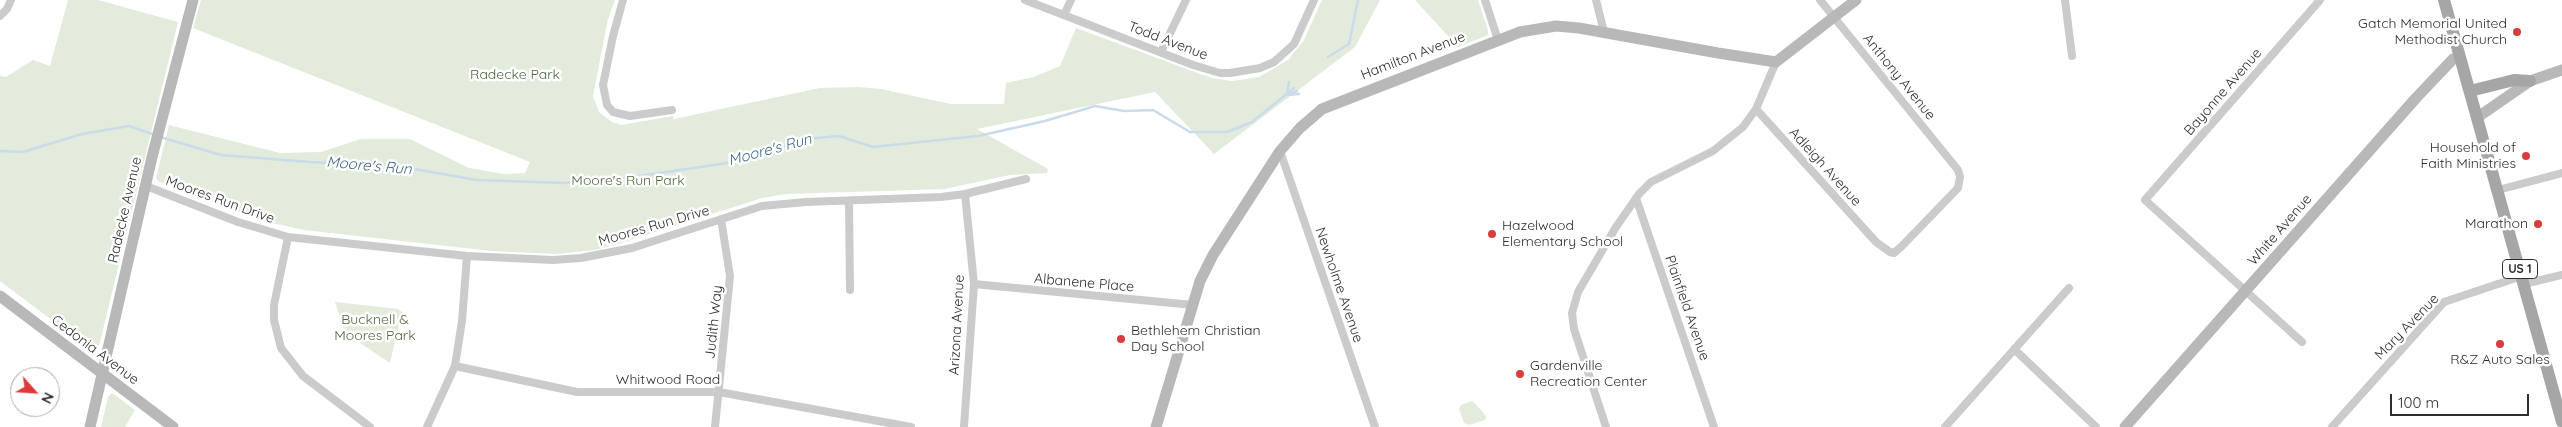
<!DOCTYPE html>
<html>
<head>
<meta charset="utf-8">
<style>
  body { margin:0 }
  #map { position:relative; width:2562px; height:427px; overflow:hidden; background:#fff; font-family:Quicksand,sans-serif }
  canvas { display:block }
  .north { position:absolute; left:10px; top:367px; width:50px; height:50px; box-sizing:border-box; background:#fff; border:1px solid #ababab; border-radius:50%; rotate:116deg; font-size:14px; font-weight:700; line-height:20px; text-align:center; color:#2e2e2e }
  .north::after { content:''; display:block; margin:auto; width:18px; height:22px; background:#da3b3d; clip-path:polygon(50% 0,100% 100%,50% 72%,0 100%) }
  .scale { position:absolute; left:2390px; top:394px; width:139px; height:22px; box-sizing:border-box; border:2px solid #2e2e2e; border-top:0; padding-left:6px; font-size:15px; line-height:18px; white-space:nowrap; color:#2e2e2e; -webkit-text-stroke:4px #fff; paint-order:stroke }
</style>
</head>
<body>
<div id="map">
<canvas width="2562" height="427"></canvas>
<div class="north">N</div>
<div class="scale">100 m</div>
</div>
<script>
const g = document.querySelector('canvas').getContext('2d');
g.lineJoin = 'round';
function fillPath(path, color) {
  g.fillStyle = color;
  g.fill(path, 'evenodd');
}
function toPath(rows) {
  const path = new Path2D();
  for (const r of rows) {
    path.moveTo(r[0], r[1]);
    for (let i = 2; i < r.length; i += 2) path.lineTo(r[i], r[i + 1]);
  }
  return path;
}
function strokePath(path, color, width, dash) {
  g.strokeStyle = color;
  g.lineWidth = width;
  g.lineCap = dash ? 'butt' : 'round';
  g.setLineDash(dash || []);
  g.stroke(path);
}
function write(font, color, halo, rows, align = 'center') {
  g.font = font + ' Quicksand,sans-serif';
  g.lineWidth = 5;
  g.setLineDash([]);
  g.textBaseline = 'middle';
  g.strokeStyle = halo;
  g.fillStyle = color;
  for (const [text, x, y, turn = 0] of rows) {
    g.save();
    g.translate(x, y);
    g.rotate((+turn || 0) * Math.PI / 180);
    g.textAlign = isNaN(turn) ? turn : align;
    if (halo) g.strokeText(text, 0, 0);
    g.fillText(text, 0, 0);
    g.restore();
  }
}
fillPath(toPath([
  [68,0,98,0,178,22,98,350,95,346,85,345,0,281,0,76,6,77,33,60,50,66],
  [201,0,615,0,608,19,593,96,599,112,612,122,621,125,673,116,674,119,820,88,859,87,881,89,951,104,1004,104,1006,83,1034,77,1060,66,1076,28,1211,78,1232,81,1259,77,1288,60,1304,40,1322,0,1380,0,1355,47,1214,154,1155,92,977,129,1048,169,1047,173,1010,175,944,189,786,194,762,198,618,244,595,250,557,254,491,251,304,230,263,221,158,181,156,178,169,125,280,153,321,152,361,139,410,139,469,168,504,174,525,173,530,162,193,28],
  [1415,0,1478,0,1488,30,1488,35,1458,47],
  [335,302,398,309,402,312,390,363,345,333],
  [112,393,135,410,125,427,101,427,108,397],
  [1472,401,1484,413,1486,417,1485,420,1469,425,1464,423,1459,409,1461,405]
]), '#e3ebdd');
strokePath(toPath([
  [1328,57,1349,44,1358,0],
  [1287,94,1289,82],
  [1290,94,1297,91],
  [1288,95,1299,94],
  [160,137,221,155,310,162,391,165,477,180,564,183,619,179,734,162,806,139,839,136,873,147,978,136,1045,121,1095,106,1124,111,1153,110,1190,132,1227,132,1252,122,1294,88],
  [0,151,23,152,82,134,129,126,155,135]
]), '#cadbe9', 2.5);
strokePath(toPath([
  [623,0,613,36,603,85,607,105,613,112,630,116,672,110],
  [1025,0,1193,65,1220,73,1230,73,1260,68,1274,62,1294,44,1314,0],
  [1485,0,1498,40],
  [1596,0,1604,32],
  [2065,0,2072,56],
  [1064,15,1071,0],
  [0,16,7,9,11,0],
  [1161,52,1186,0],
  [1756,109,1876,242,1890,252,1894,253,1902,246,1958,188,1960,177,1958,170,1820,0],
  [1280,151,1375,427],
  [146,186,238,222,288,237,467,256,553,260,581,258,632,248,762,206,806,202,941,197,965,194,1026,179],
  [2498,190,2562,173],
  [1636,198,1714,427],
  [849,202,850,290],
  [288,237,274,305,274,320,281,348,303,376,370,427],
  [974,284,1193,305],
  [2524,284,2562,275],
  [2302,342,2145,200,2320,0],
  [2014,349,2096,427],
  [455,366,577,392,719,392,911,427],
  [427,427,455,366,462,321,467,256],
  [715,427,730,276,721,219],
  [964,427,974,284,965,194],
  [1606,427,1574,329,1572,313,1578,292,1616,227,1639,194,1651,182,1713,151,1743,127,1756,109,1776,62],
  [1945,427,2069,288],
  [2332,427,2444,302,2522,276]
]), '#cbcbcb', 8);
strokePath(toPath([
  [2478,117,2530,81,2562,70],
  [0,296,173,427],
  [90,427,152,157,193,0],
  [1156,427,1200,281,1213,255,1280,151,1300,128,1322,109,1520,32,1556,26,1579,28,1718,53,1776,62,1856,0],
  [2125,427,2416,98,2453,59,2460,57]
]), '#b8b8b8', 11);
strokePath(toPath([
  [2444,0,2562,422],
  [2470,91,2514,80,2530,81]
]), '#a6a6a6', 12);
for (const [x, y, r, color] of [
  [2517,32,5,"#da3b3d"],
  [2526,156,5,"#da3b3d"],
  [2538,224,5,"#da3b3d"],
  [1492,234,5,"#da3b3d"],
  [1121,339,5,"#da3b3d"],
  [2500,344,5,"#da3b3d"],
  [1520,374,5,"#da3b3d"]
]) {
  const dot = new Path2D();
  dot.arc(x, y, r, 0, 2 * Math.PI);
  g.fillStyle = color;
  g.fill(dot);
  strokePath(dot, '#fff', 2);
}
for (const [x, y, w] of [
  [2520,269,35]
]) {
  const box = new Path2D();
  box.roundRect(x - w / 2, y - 9.5, w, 19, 4);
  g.fillStyle = '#fff';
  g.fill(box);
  strokePath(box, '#2e2e2e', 1);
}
write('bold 12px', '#2e2e2e', null, [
  ["US 1",2520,269]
]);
write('14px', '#2e2e2e', '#fff', [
  ["Gatch Memorial United",2507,24],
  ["Methodist Church",2507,40],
  ["Household of",2516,148],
  ["Faith Ministries",2516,164],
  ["Marathon",2528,224],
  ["Hazelwood",1502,226,"left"],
  ["Elementary School",1502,242,"left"],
  ["Bethlehem Christian",1131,331,"left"],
  ["Day School",1131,347,"left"],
  ["R&Z Auto Sales",2500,360,"center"],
  ["Gardenville",1530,366,"left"],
  ["Recreation Center",1530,382,"left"]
], 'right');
write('14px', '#2e2e2e', '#fff', [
  ["Todd Avenue",1168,41,21],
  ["Hamilton Avenue",1413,56,-21],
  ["Anthony Avenue",1899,77,51],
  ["Bayonne Avenue",2223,92,-49],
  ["Adleigh Avenue",1825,167,48],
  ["Moores Run Drive",220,200,20],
  ["Radecke Avenue",125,210,-77],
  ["Moores Run Drive",654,226,-16],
  ["White Avenue",2280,230,-49],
  ["Albanene Place",1084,283,5],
  ["Newholme Avenue",1339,285,71],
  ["Plainfield Avenue",1687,308,71],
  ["Judith Way",714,322,-84],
  ["Arizona Avenue",957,325,-87],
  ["Mary Avenue",2407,327,-46],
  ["Cedonia Avenue",95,350,37],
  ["Whitwood Road",668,380]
]);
write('14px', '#4f673e', '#fff', [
  ["Radecke Park",515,75],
  ["Moore's Run Park",628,181],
  ["Bucknell &",375,320],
  ["Moores Park",375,336]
]);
write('italic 15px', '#416a8b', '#fff', [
  ["Moore's Run",770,150,-15],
  ["Moore's Run",369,166,5]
]);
</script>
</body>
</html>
